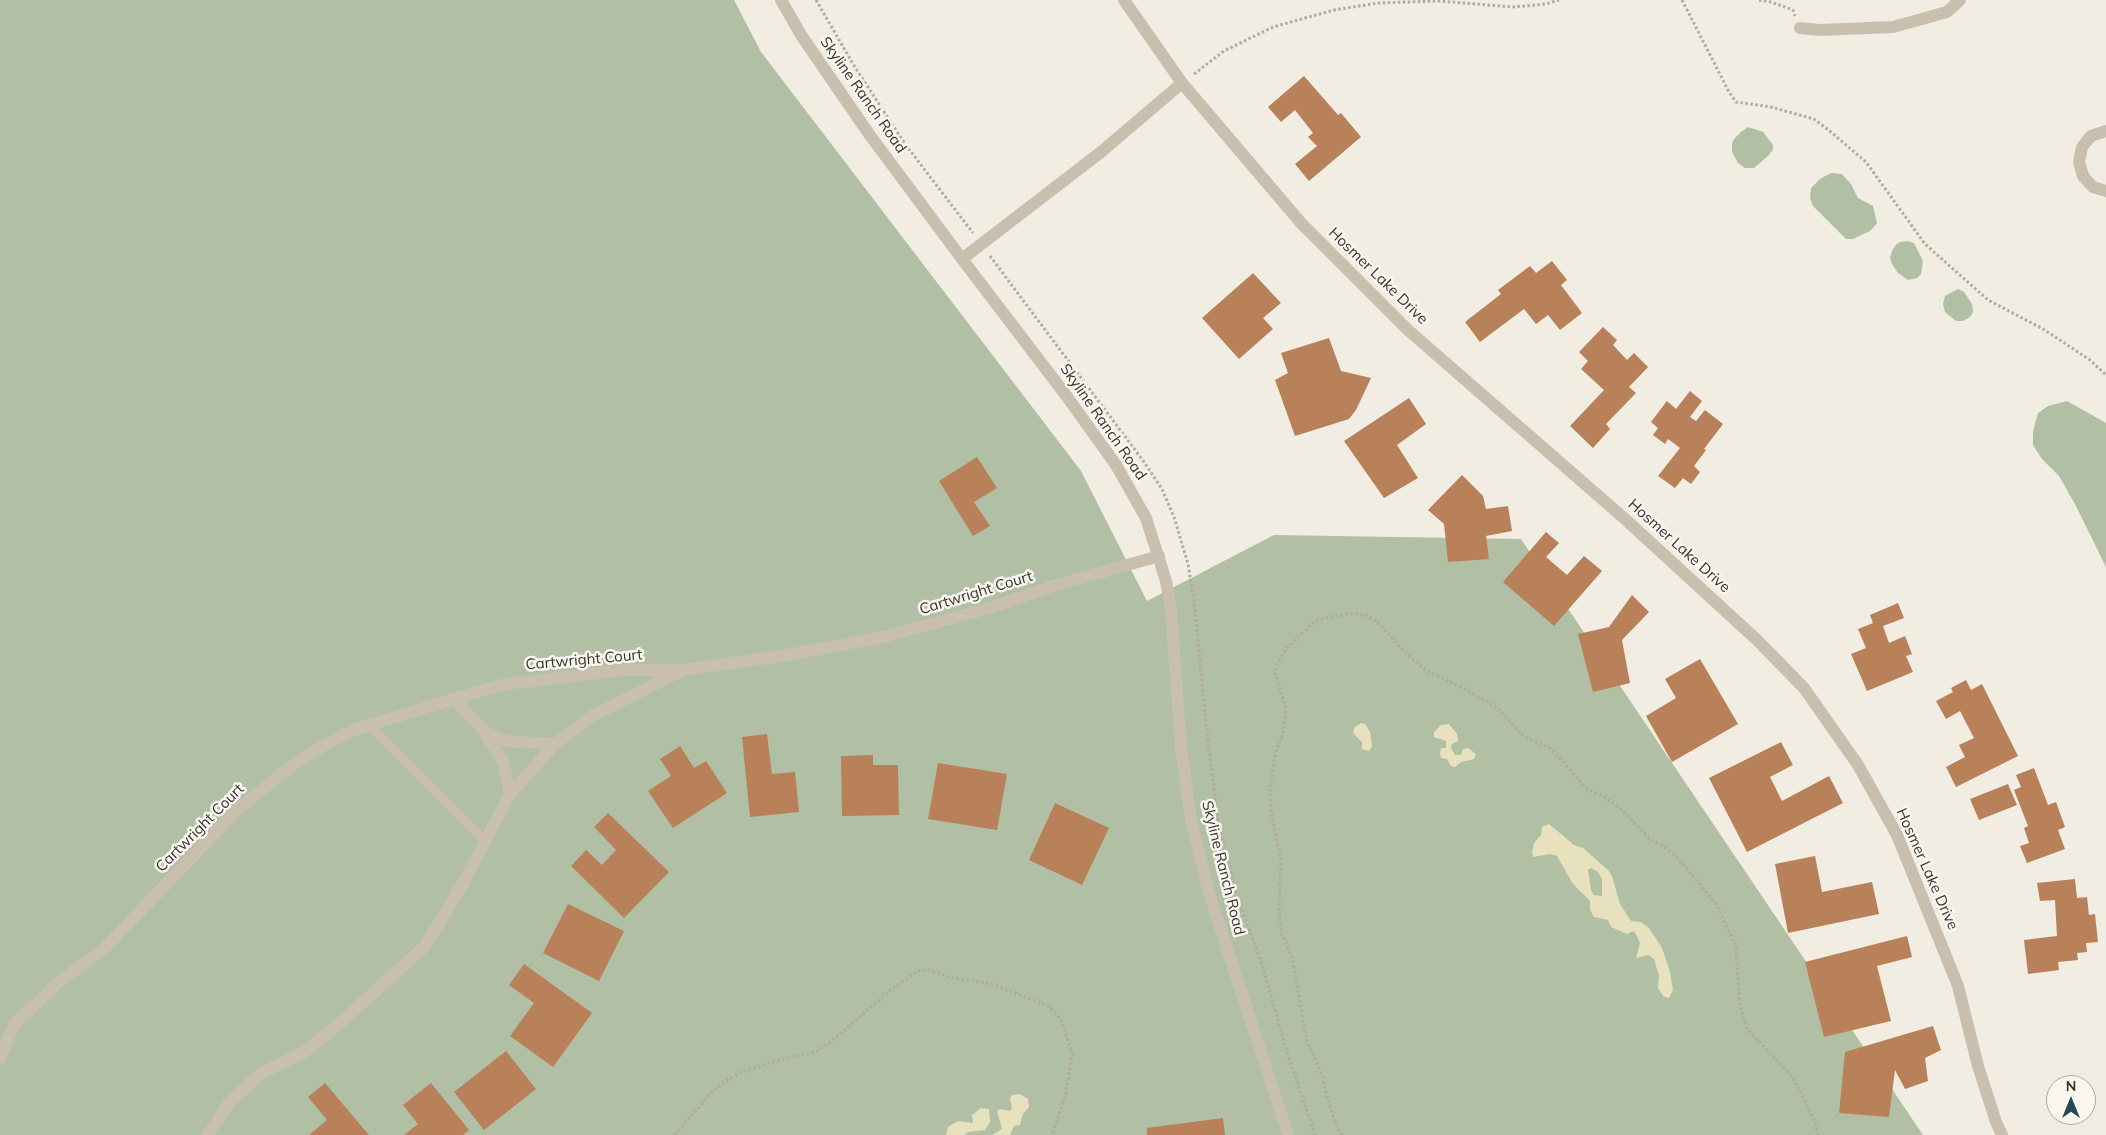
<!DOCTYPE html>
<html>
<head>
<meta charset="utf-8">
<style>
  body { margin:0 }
  #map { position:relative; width:2106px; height:1135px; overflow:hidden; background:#f1ede2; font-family:Mulish,sans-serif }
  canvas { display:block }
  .north { position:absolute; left:2046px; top:1075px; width:50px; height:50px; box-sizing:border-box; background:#f9f6ef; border:1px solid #aca8a1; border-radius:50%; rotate:0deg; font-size:14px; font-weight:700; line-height:20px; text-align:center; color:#38322c }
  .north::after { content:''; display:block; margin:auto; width:18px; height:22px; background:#264a55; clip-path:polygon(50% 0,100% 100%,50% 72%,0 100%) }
</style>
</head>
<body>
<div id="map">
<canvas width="2106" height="1135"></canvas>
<div class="north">N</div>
</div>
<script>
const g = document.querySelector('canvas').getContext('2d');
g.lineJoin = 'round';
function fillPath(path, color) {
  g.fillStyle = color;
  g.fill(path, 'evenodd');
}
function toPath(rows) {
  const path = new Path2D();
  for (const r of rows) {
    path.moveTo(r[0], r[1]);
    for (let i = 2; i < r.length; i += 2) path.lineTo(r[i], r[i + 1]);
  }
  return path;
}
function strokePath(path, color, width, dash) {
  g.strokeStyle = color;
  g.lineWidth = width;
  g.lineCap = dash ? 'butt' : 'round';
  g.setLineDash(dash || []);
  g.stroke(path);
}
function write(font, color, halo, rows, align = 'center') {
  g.font = font + ' Mulish,sans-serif';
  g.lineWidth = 5;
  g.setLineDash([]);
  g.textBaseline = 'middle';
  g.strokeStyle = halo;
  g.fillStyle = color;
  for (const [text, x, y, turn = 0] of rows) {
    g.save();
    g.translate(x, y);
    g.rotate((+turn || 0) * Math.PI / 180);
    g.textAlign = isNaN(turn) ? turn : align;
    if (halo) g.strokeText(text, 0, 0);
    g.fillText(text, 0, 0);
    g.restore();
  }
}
fillPath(toPath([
  [0,0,734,0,761,52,1081,471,1147,601,1274,535,1521,539,1923,1135,0,1135],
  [1748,127,1763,132,1773,145,1773,150,1768,156,1754,168,1745,168,1738,163,1732,152,1732,143,1734,139,1741,132],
  [1831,173,1842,174,1851,184,1858,198,1873,206,1877,223,1870,231,1853,239,1846,239,1813,206,1810,198,1811,188,1820,179],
  [1908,241,1914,243,1923,261,1921,274,1917,278,1908,280,1898,273,1892,264,1890,258,1892,251,1896,245,1900,242],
  [1958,289,1964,292,1972,304,1973,312,1970,317,1963,321,1956,321,1945,312,1943,304,1945,296],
  [2067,401,2106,423,2106,567,2075,504,2059,476,2042,459,2033,445,2033,431,2038,413,2048,406]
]), '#b1bfa4');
fillPath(toPath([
  [1361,723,1365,724,1370,732,1372,746,1369,751,1362,749,1362,742,1353,733,1355,727],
  [1449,724,1457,734,1458,741,1452,744,1451,748,1455,755,1461,755,1463,749,1468,748,1476,754,1474,759,1461,762,1455,767,1451,766,1447,759,1441,758,1440,753,1441,748,1446,748,1446,741,1434,737,1434,732,1441,725],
  [1549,824,1574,845,1583,848,1608,870,1612,876,1620,904,1631,921,1641,922,1649,928,1662,948,1670,972,1673,990,1669,998,1663,996,1658,988,1659,976,1654,959,1648,955,1636,958,1640,943,1636,934,1633,931,1627,934,1611,927,1608,920,1594,917,1590,909,1590,901,1573,884,1557,856,1550,854,1533,857,1532,852,1534,843,1541,835,1542,827],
  [1591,868,1598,872,1602,879,1602,896,1594,895,1591,890,1588,870],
  [1019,1094,1028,1099,1029,1107,1023,1114,1020,1125,1014,1126,1010,1135,992,1135,1002,1129,997,1111,1000,1109,1010,1111,1012,1108,1010,1098,1012,1095],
  [981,1108,989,1109,990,1122,985,1130,968,1132,964,1135,946,1135,948,1127,958,1121,973,1123,972,1115]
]), '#e8e1be');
fillPath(toPath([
  [1304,76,1338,115,1341,113,1361,137,1309,181,1295,164,1317,146,1308,137,1313,133,1295,110,1281,122,1268,107],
  [1552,261,1567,280,1561,285,1582,313,1560,330,1548,315,1536,324,1524,309,1480,342,1465,322,1501,294,1498,290,1530,266,1536,273],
  [1253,273,1281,303,1263,318,1273,329,1239,359,1202,318],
  [1603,327,1617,340,1613,345,1627,360,1634,353,1648,367,1629,387,1636,393,1606,424,1610,429,1593,448,1570,426,1604,390,1581,369,1588,361,1579,352],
  [1329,338,1341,371,1371,378,1356,410,1349,419,1295,436,1275,380,1288,373,1281,353],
  [1690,391,1702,401,1690,417,1696,421,1705,410,1723,424,1704,449,1706,450,1694,466,1700,472,1691,484,1683,478,1675,488,1658,476,1680,448,1668,439,1665,444,1653,435,1658,428,1651,422,1667,401,1676,409],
  [1409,398,1426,424,1397,445,1418,478,1384,498,1344,441],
  [977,457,997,488,974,502,990,526,973,536,939,481],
  [1462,475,1483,496,1486,509,1508,506,1512,531,1486,536,1489,559,1448,562,1444,524,1428,510],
  [1546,532,1559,543,1546,557,1567,575,1584,556,1602,571,1554,626,1503,582],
  [1632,595,1649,612,1622,640,1630,683,1593,692,1578,634,1609,627],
  [1898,603,1904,618,1883,626,1889,643,1905,636,1912,654,1906,656,1913,672,1867,691,1851,654,1866,648,1858,629,1873,623,1870,615],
  [1700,659,1738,724,1672,762,1646,716,1676,698,1665,679],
  [1966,680,1971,690,1982,684,2018,756,1956,787,1946,767,1965,757,1959,745,1974,738,1960,711,1946,719,1936,701,1953,692,1951,688],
  [767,734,772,774,795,772,799,812,750,817,742,737],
  [1781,742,1793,765,1770,777,1782,801,1829,776,1843,803,1747,852,1709,778],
  [680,746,694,768,706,761,727,793,673,828,648,791,671,776,660,759],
  [873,755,873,765,898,765,899,815,842,816,841,756],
  [938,763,1007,774,997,830,928,819],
  [2034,768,2048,805,2056,802,2065,827,2058,830,2065,849,2027,863,2020,846,2029,843,2024,828,2028,826,2014,790,2021,787,2016,775],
  [2008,784,2017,805,1979,820,1970,799],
  [1055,803,1109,828,1082,885,1029,860],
  [608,813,669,872,624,918,571,866,586,850,602,865,616,850,594,827],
  [1815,856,1822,892,1872,882,1879,914,1788,933,1775,864],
  [2075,879,2077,898,2087,897,2089,915,2095,914,2098,942,2086,943,2087,952,2077,953,2078,960,2058,962,2059,970,2028,974,2024,940,2057,936,2055,900,2040,901,2037,883],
  [568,904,624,931,599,981,543,953],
  [1907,936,1912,957,1877,966,1891,1021,1824,1037,1805,962],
  [524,964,592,1013,553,1067,510,1036,534,1003,509,985],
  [1933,1026,1941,1050,1925,1058,1928,1081,1905,1089,1895,1070,1889,1117,1839,1113,1845,1052],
  [506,1051,536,1089,484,1130,454,1092],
  [325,1083,369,1135,309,1135,327,1120,308,1097],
  [431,1083,469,1130,463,1135,404,1135,418,1124,403,1105],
  [1223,1118,1225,1135,1147,1135,1147,1128]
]), '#b8815a');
strokePath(toPath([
  [816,0,853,64,905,144,973,233],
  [1682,0,1729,92,1736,102,1771,107,1814,119,1831,132,1866,162,1925,244,1988,300,2043,329,2090,360,2106,375],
  [1759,0,1771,2,1793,10,1795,16],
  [1194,74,1224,51,1273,27,1334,10,1378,3,1439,1,1513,7,1546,4,1559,0],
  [990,256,1144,462,1162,489,1174,517,1188,564,1195,608,1206,724,1218,822,1237,897,1262,964,1286,1049,1315,1135],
  [675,1135,711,1093,724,1082,739,1073,775,1061,816,1052,832,1041,892,989,918,971,929,970,950,977,991,984,1047,1005,1061,1019,1072,1054,1066,1093,1052,1135],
  [1342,1135,1338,1129,1327,1098,1323,1078,1307,1041,1292,957,1282,934,1279,912,1281,860,1271,811,1270,791,1275,754,1283,734,1286,709,1275,673,1278,662,1287,648,1314,622,1325,618,1353,613,1365,615,1378,622,1398,645,1425,670,1465,689,1498,708,1523,736,1550,748,1587,789,1603,796,1621,809,1650,839,1662,845,1676,856,1717,905,1736,946,1740,1006,1747,1029,1790,1074,1799,1088,1815,1122,1818,1135]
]), '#b4aa9a', 3, [2.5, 2.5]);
strokePath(toPath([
  [369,725,484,840]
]), '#c8bfaf', 9);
strokePath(toPath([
  [1124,0,1182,83],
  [1800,28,1820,30,1893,27,1947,12,1960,0],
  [2106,131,2091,136,2082,147,2079,162,2083,176,2093,187,2106,191],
  [962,259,1101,152,1182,83,1301,223,1408,330,1625,519,1757,640,1804,688,1858,765,1897,835,1958,986,1978,1066,1996,1122,2002,1135],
  [683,670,782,656,883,637,990,608,1050,587,1159,556],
  [454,699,485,732,496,750,503,762,510,794],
  [485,732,507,741,555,744],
  [0,1058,14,1025,60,981,103,950,237,810,290,767,321,747,354,730,369,725,500,685,622,670,683,670,592,716,555,744,510,794,461,887,425,946,339,1024,303,1053,260,1074,229,1103,208,1135]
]), '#c8bfaf', 12);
strokePath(toPath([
  [781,0,801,35,869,134,962,259,1065,394,1116,465,1146,518,1166,581,1171,610,1181,748,1191,820,1209,893,1288,1135]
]), '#c8bfaf', 12);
write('15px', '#38322c', '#f9f6ef', [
  ["Skyline Ranch Road",863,95,55],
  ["Hosmer Lake Drive",1378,276,44],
  ["Skyline Ranch Road",1103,422,55],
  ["Hosmer Lake Drive",1679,546,42],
  ["Cartwright Court",976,593,-17],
  ["Cartwright Court",584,660,-5],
  ["Cartwright Court",200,828,-45],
  ["Skyline Ranch Road",1223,868,76],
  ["Hosmer Lake Drive",1927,869,66]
]);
</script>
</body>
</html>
